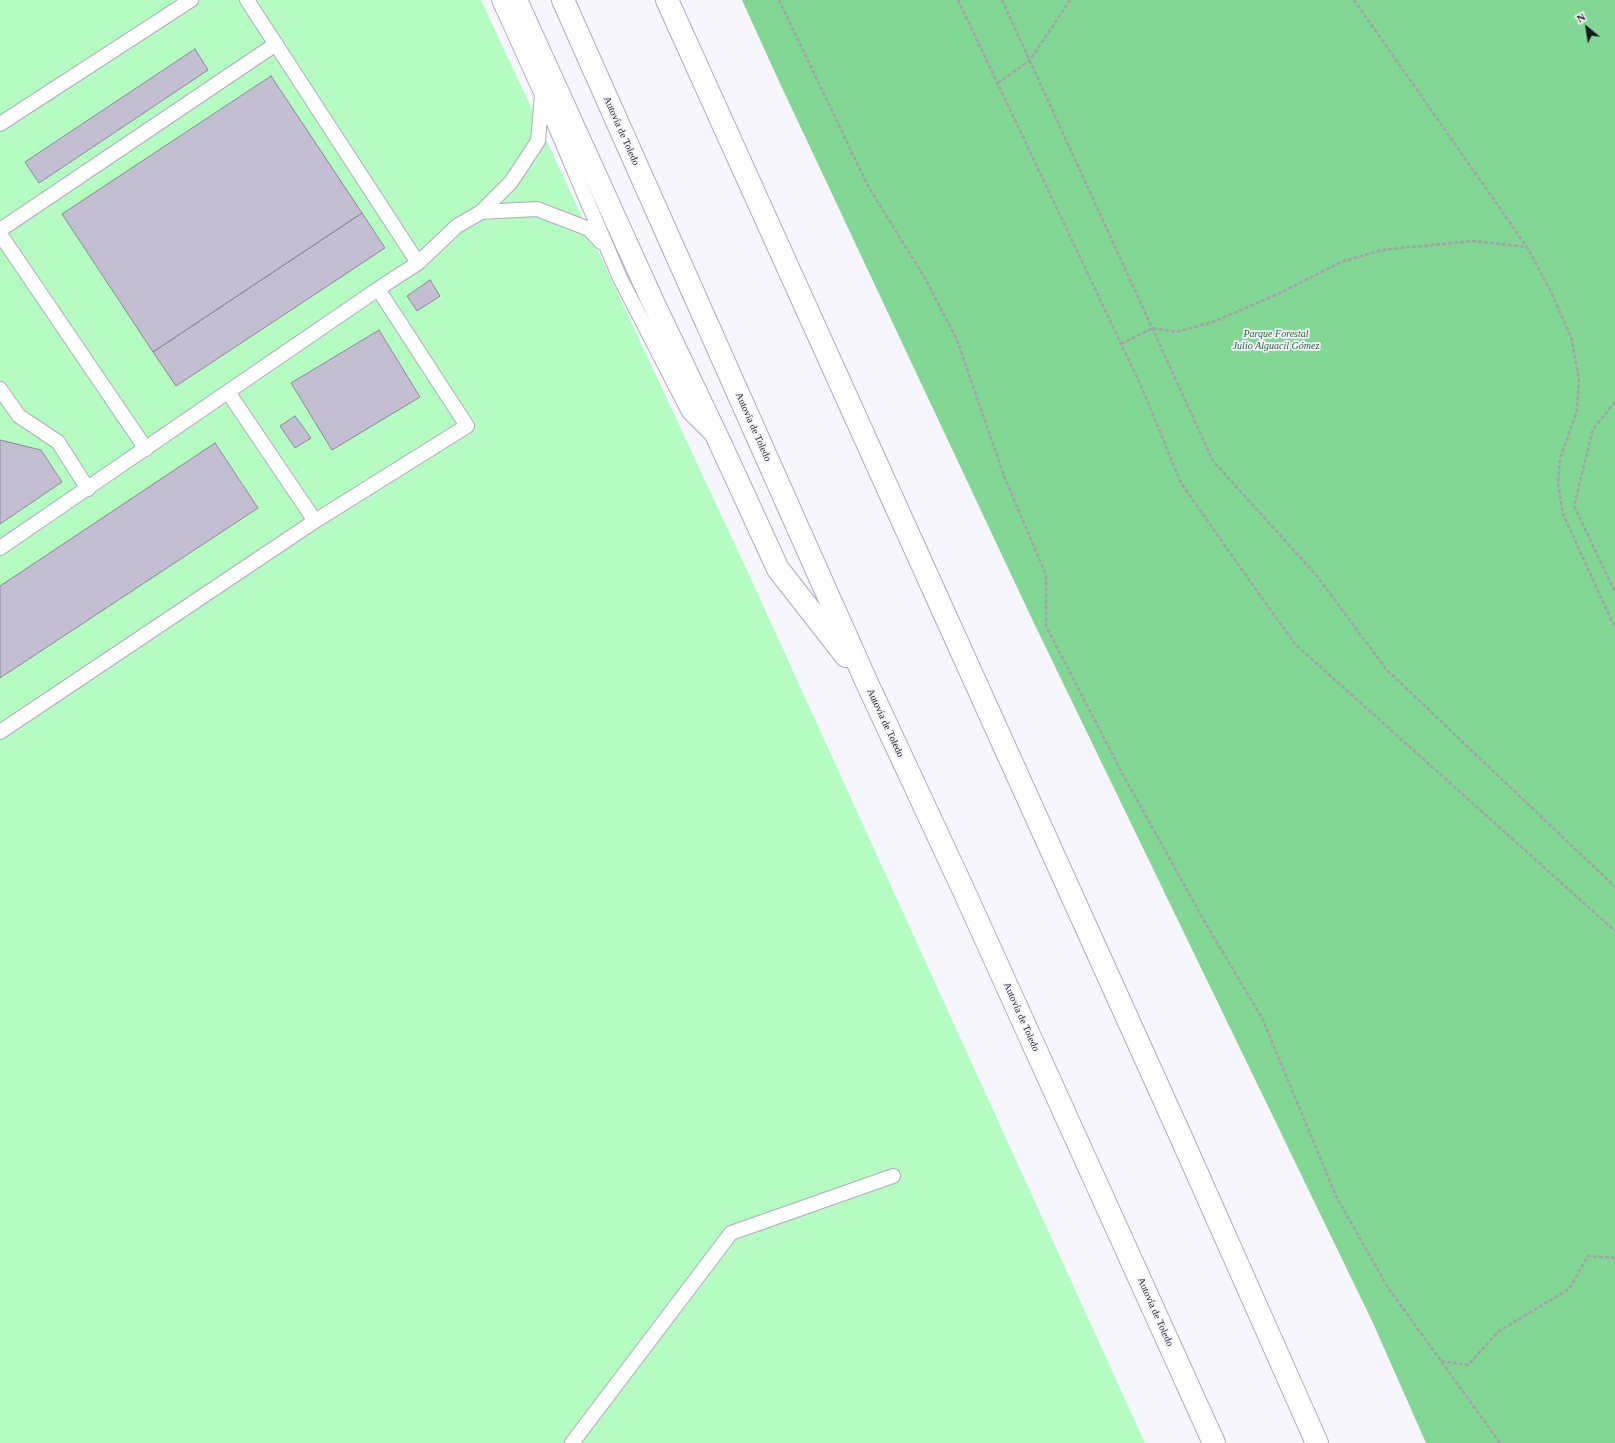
<!DOCTYPE html>
<html>
<head>
<meta charset="utf-8">
<style>
  body { margin:0 }
  #map { position:relative; width:1615px; height:1443px; overflow:hidden; background:#f7f5fd; font-family:Georgia,serif }
  canvas { display:block }
  .north { position:absolute; left:1567px; top:8px; width:40px; height:40px; -webkit-text-stroke:3px #f7f5fd; paint-order:stroke; rotate:330deg; font-size:11px; font-weight:700; line-height:16px; text-align:center; color:#19181f }
  .north::after { content:''; display:block; margin:auto; width:14px; height:18px; background:#19181f; clip-path:polygon(50% 0,100% 100%,50% 72%,0 100%) }
</style>
</head>
<body>
<div id="map">
<canvas width="1615" height="1443"></canvas>
<div class="north">N</div>
</div>
<script>
const g = document.querySelector('canvas').getContext('2d');
g.lineJoin = 'round';
function fillPath(path, color) {
  g.fillStyle = color;
  g.fill(path, 'evenodd');
}
function toPath(rows) {
  const path = new Path2D();
  for (const r of rows) {
    path.moveTo(r[0], r[1]);
    for (let i = 2; i < r.length; i += 2) path.lineTo(r[i], r[i + 1]);
  }
  return path;
}
function strokePath(path, color, width, dash) {
  g.strokeStyle = color;
  g.lineWidth = width;
  g.lineCap = dash ? 'butt' : 'round';
  g.setLineDash(dash || []);
  g.stroke(path);
}
function write(font, color, halo, rows, align = 'center') {
  g.font = font + ' Georgia,serif';
  g.lineWidth = 3.5;
  g.setLineDash([]);
  g.textBaseline = 'middle';
  g.strokeStyle = halo;
  g.fillStyle = color;
  for (const [text, x, y, turn = 0] of rows) {
    g.save();
    g.translate(x, y);
    g.rotate((+turn || 0) * Math.PI / 180);
    g.textAlign = isNaN(turn) ? turn : align;
    if (halo) g.strokeText(text, 0, 0);
    g.fillText(text, 0, 0);
    g.restore();
  }
}
fillPath(toPath([
  [0,0,481,0,751,579,1145,1443,0,1443]
]), '#b4fcc2');
fillPath(toPath([
  [742,0,1615,0,1615,1443,1426,1443,1373,1323,1032,619,777,77]
]), '#82d795');
const building = toPath([
  [195,49,208,70,39,183,25,162,195,49],
  [271,76,362,213,153,352,62,214,271,76],
  [362,213,385,248,176,386,153,352,362,213],
  [430,280,440,296,417,311,407,296,430,280],
  [379,330,420,397,332,450,291,383,379,330],
  [295,416,311,438,295,448,280,426,295,416],
  [0,440,41,450,62,482,0,524,0,440],
  [215,443,258,508,0,678,0,586,215,443]
]);
fillPath(building, '#c3bed2');
strokePath(building, '#8c8799', 1);
const service = toPath([
  [247,0,418,263],
  [499,0,542,95,620,278,689,412,710,433],
  [0,124,191,0],
  [481,212,537,209,589,229,601,242],
  [0,230,276,44],
  [0,234,146,449],
  [0,389,19,416,58,442,88,489],
  [228,392,315,521],
  [0,548,378,289,418,263,457,226,481,212,511,182,538,141,542,95],
  [0,732,315,521,467,426,378,289],
  [572,1443,731,1233,893,1176]
]);
const motorway = toPath([
  [516,0,653,302,721,445,778,569,846,656],
  [563,0,867,683,963,889,1214,1443],
  [667,0,1181,1137,1317,1443]
]);
strokePath(service, '#b0abbf', 16);
strokePath(motorway, '#b0abbf', 24);
strokePath(toPath([
  [779,0,868,186,926,280,957,340,1004,476,1046,575,1046,626,1122,773,1206,924,1262,1018,1336,1196,1387,1286,1500,1443],
  [958,0,1142,388,1181,483,1247,577,1295,644,1615,931],
  [1002,0,1213,461,1317,576,1386,669,1615,887],
  [1354,0,1527,247,1551,292,1571,337,1579,379,1577,411,1560,459,1558,484,1563,514,1615,628],
  [998,83,1030,60,1070,0],
  [1121,344,1153,328,1176,332,1213,322,1280,293,1341,262,1382,250,1473,241,1527,247],
  [1615,402,1593,429,1574,506,1615,592],
  [1441,1361,1468,1365,1499,1331,1569,1289,1588,1256,1615,1258]
]), '#a3a1a9', 2.5, [4, 2]);
strokePath(service, '#fff', 14);
strokePath(motorway, '#fff', 22);
write('10px', '#19181f', '#f7f5fd', [
  ["Autovía de Toledo",621,131,66],
  ["Autovía de Toledo",753,427,66],
  ["Autovía de Toledo",885,723,65],
  ["Autovía de Toledo",1021,1017,66],
  ["Autovía de Toledo",1155,1312,66]
]);
write('italic 10px', '#245f35', '#f7f5fd', [
  ["Parque Forestal",1276,334],
  ["Julio Alguacil Gómez",1276,346]
]);
</script>
</body>
</html>
